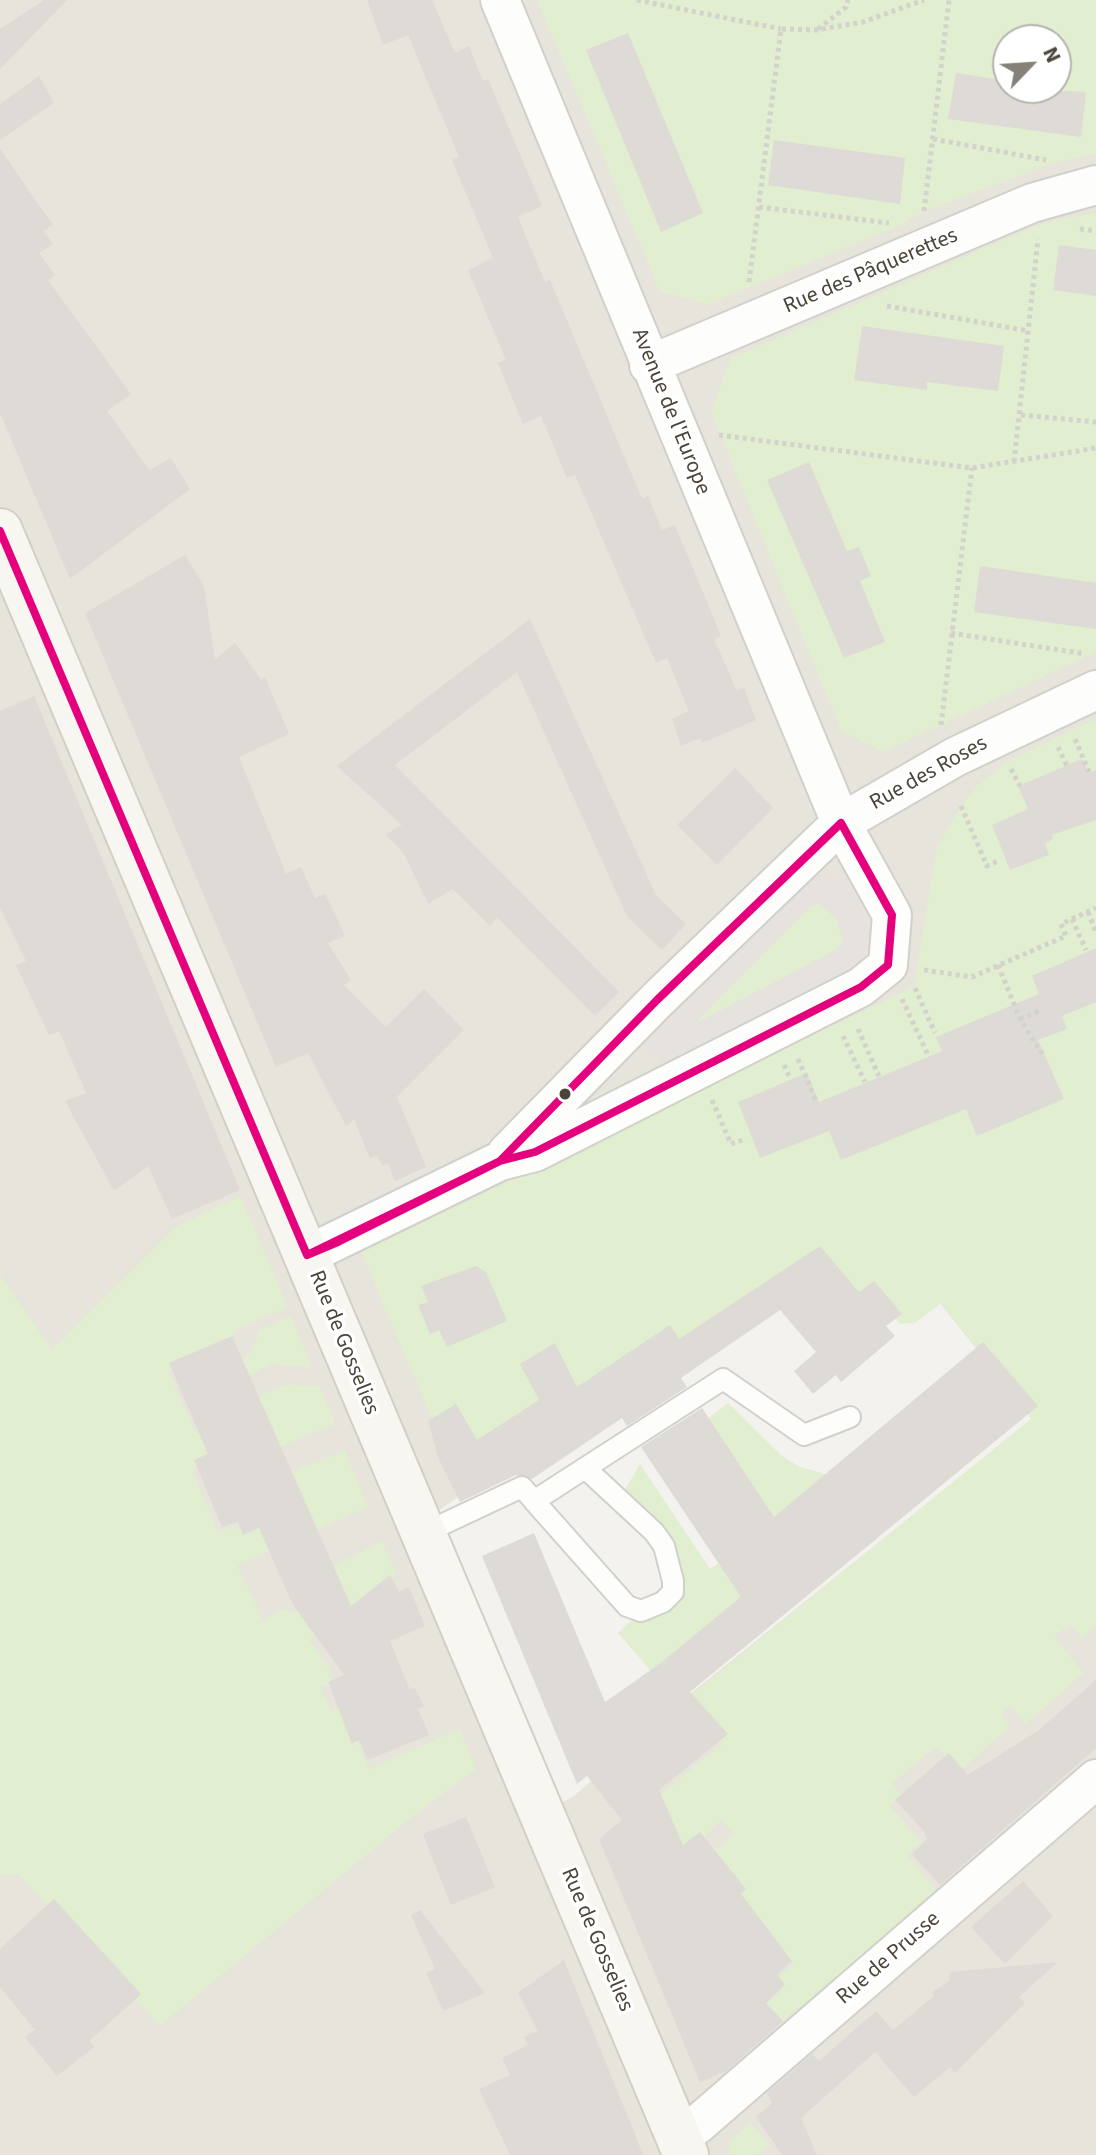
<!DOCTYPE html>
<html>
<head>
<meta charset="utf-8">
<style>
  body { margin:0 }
  #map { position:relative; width:1096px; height:2155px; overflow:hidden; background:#f4f2ee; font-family:"Source Sans 3",sans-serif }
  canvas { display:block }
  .north { position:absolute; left:992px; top:24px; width:80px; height:80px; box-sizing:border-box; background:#fff; border:2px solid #b7b4b0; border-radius:50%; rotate:65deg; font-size:22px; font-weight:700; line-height:32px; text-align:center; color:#4b4439 }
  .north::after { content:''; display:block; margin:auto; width:28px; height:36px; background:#868178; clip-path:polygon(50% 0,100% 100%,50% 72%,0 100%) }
</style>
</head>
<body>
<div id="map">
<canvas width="1096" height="2155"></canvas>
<div class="north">N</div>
</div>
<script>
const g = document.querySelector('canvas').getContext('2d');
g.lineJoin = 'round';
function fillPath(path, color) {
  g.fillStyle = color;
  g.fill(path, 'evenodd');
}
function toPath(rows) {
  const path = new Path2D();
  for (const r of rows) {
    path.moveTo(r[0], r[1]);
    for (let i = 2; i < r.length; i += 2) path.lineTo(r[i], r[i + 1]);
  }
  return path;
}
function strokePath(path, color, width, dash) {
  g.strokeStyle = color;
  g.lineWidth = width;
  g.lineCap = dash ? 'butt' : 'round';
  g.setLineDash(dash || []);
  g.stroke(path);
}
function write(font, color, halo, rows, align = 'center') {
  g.font = font + ' "Source Sans 3",sans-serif';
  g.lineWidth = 7;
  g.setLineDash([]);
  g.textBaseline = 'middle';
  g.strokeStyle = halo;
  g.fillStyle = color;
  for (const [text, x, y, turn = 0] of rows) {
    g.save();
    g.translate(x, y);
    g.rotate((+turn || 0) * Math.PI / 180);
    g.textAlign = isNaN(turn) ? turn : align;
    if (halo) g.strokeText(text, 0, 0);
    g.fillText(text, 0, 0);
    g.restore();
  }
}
fillPath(toPath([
  [0,0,1096,0,1096,2155,0,2155],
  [1008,40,1056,40,1056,88,1008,88],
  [876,1206,940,1303,1032,1419,695,1690,574,1796,543,1813,418,1525]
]), '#e7e4dc');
fillPath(toPath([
  [537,0,1096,0,1096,154,1056,162,924,211,901,225,709,304,660,292],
  [1008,40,1056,40,1056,88,1008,88],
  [1096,212,1096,652,883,752,841,731,711,412,731,358,1040,224],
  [1096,719,1096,1625,1082,1638,1070,1624,1054,1637,1084,1673,1026,1724,1010,1706,1001,1715,1010,1726,959,1772,937,1746,892,1783,902,1796,890,1806,921,1842,907,1855,938,1892,777,2027,758,2009,781,1993,771,1982,793,1965,705,1860,734,1833,721,1820,684,1858,633,1817,722,1744,707,1726,653,1726,1032,1418,941,1303,915,1323,900,1324,871,1289,822,1330,797,1300,578,1387,452,1466,361,1252,914,987,937,847,961,806,977,786,1008,761],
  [820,904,837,919,843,942,836,950,691,1026,811,906],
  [240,1196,288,1307,238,1328,228,1343,168,1370,195,1432,255,1406,252,1399,287,1384,320,1387,335,1424,277,1448,207,1463,192,1470,218,1532,233,1526,235,1529,299,1503,287,1474,345,1450,368,1507,237,1565,263,1620,287,1608,290,1614,337,1592,327,1570,382,1541,396,1575,309,1640,329,1667,332,1683,320,1688,331,1711,342,1707,369,1769,460,1729,476,1769,407,1821,160,2026,19,1875,0,1874,0,1275,52,1349,176,1227],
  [291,1316,312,1368,271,1364,244,1379,237,1363,251,1352,259,1330],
  [728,1403,782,1456,800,1467,826,1474,799,1496,820,1521,768,1593,656,1677,618,1633,641,1611,663,1602,671,1564,619,1500,640,1464,710,1569,772,1527,702,1423],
  [750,2123,769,2144,759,2155,728,2155,731,2139]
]), '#e1eecf');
fillPath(toPath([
  [815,874,831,875,847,882,857,898,869,935,862,964,851,976,686,1059,663,1061,653,1054,645,1045,646,1033],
  [820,904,837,919,843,942,836,950,694,1024,811,906]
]), '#e6e3df');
fillPath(toPath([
  [44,0,67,0,0,69,0,29],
  [367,0,432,0,455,53,469,46,483,81,488,79,542,206,518,217,545,282,550,280,642,499,648,496,662,530,675,525,721,636,714,639,737,691,744,688,756,720,702,743,700,738,681,746,672,719,689,711,667,658,656,663,575,475,567,478,541,416,523,424,498,363,506,360,468,270,493,258,452,160,459,157,408,35,383,45],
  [628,33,703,213,661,232,586,50],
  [956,73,1008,81,1008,88,1086,92,1081,137,948,119],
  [39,76,54,103,0,140,0,104],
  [774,140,905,158,900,204,768,185],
  [0,149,53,225,43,231,53,244,39,253,55,275,48,280,131,394,107,411,149,470,171,458,190,489,70,579,0,413],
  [1059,245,1096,250,1096,296,1053,290],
  [862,326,1004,346,998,391,927,382,927,390,854,380],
  [809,462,847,551,859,547,871,576,860,581,885,642,844,658,767,480],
  [185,555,204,586,215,660,235,643,261,680,265,677,289,734,239,757,286,874,301,867,315,898,325,893,345,936,328,943,351,980,344,985,386,1027,424,989,464,1030,397,1097,426,1167,395,1181,388,1163,383,1166,377,1156,370,1159,354,1119,346,1126,308,1053,276,1067,85,613],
  [980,566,1096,583,1096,629,974,612],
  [530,619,656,895,686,924,662,950,627,916,517,672,395,765,619,992,595,1016,497,917,490,926,453,889,428,904,404,854,386,834,402,825,337,766],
  [34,696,240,1190,172,1219,148,1166,114,1191,65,1101,86,1093,59,1031,49,1035,16,965,26,961,0,908,0,711],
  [1082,759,1089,773,1096,770,1096,820,1052,835,1053,839,1045,843,1049,855,1010,870,992,825,1028,809,1018,786],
  [735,768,773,808,717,865,677,825],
  [1096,948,1096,1002,1062,1016,1067,1029,1038,1040,1064,1099,977,1136,966,1109,841,1160,829,1131,760,1158,738,1102,807,1073,819,1102,942,1051,936,1037,1039,994,1032,976],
  [820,1246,859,1292,874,1281,902,1314,886,1326,895,1336,841,1382,836,1375,813,1394,794,1371,816,1352,780,1310,681,1378,687,1387,627,1426,622,1418,532,1479,516,1475,460,1502,438,1457,428,1421,456,1404,477,1440,539,1400,520,1364,555,1343,577,1387,670,1325,679,1339],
  [476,1266,486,1272,507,1321,447,1347,439,1330,430,1334,418,1305,428,1302,421,1286],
  [232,1336,351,1606,390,1575,399,1592,409,1587,425,1626,390,1641,410,1690,415,1688,424,1706,418,1709,429,1735,368,1760,359,1740,352,1744,328,1682,344,1675,293,1605,259,1528,243,1535,238,1522,222,1527,194,1460,208,1454,169,1363],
  [983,1342,1038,1406,690,1692,728,1734,659,1790,683,1845,700,1832,746,1889,741,1894,792,1961,777,1974,785,1985,766,2003,783,2021,726,2071,700,2082,599,1839,622,1820,587,1776,577,1784,482,1556,534,1533,605,1702,658,1665,741,1597,641,1447,702,1408,774,1517],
  [1096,1680,1096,1748,940,1885,912,1854,927,1839,924,1831,895,1800,949,1753,968,1775,1039,1730],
  [466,1817,495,1887,451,1905,423,1834],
  [1023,1881,1053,1916,1005,1964,971,1927],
  [54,1899,141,1994,89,2041,94,2047,57,2076,25,2037,35,2030,0,1987,0,1949],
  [420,1910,485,1993,443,2011,426,1972,435,1969,411,1915],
  [564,1960,632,2127,643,2155,510,2155,479,2089,510,2075,502,2058,528,2045,524,2037,538,2031,518,1993],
  [1058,1962,1019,1997,1025,2003,955,2073,950,2067,914,2097,875,2052,801,2118,817,2155,782,2155,756,2117,772,2103,767,2093,812,2054,819,2061,876,2011,893,2030,933,1997,933,1992,949,1981,950,1972]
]), '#dedbd6');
const lane = toPath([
  [534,1501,627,1606,641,1611,663,1602,673,1592,673,1581,664,1546,654,1532,585,1468],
  [422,1534,522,1487,534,1501,723,1379,804,1435,850,1417]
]);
const street = toPath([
  [649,365,1032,203,1096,185],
  [507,1153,657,1000,841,823,955,757,1096,690],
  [307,1255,500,1161,535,1152,861,987,888,965,892,915,841,823,500,0],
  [678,2134,697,2125,1096,1779]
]);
const secondary = toPath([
  [0,531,686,2155]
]);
strokePath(lane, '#d2d0cb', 24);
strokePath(street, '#d2d0cb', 42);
strokePath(secondary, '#d3cfc5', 48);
strokePath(toPath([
  [637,0,781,29],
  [818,29,846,7,848,0],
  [933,139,1046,160],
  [759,207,889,223],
  [924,211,949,0],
  [1080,229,1096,231],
  [749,282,781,29,816,30,863,22,924,0],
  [887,306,1029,331],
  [1021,415,1096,422],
  [719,435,972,468,1096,448],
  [1014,462,1038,239],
  [951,633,1085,654],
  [941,725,972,468],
  [1075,739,1090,774],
  [1058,747,1067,766],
  [1011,769,1020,786],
  [961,806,987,866,998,861],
  [1088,912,1096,932],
  [1072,919,1086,950],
  [998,965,1020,1019,1044,1057],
  [924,970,972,977,1066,936,1061,924,1096,908],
  [915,988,935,1033],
  [902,999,928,1055],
  [1020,1019,1039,1011],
  [858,1029,879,1076],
  [843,1036,865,1082],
  [798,1059,817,1103],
  [784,1065,790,1078],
  [712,1100,731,1144,743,1140]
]), '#d3d2cc', 5, [4, 4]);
strokePath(lane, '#fdfdfc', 20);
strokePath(street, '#fdfdfc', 38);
strokePath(secondary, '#f7f6f1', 44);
strokePath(toPath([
  [0,531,307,1255],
  [841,823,892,915,888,965,861,987,535,1152,500,1161,657,1000,841,823],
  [500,1161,338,1242,307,1255,500,1161]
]), '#e5007d', 8);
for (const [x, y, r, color] of [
  [565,1094,7,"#4b4439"]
]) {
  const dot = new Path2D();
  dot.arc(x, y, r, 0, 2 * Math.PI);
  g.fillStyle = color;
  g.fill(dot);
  strokePath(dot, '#fff', 3);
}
write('22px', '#4b4439', '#fff', [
  ["Rue des Pâquerettes",871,272,-23],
  ["Avenue de l'Europe",670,412,68],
  ["Rue des Roses",929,774,-29],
  ["Rue de Gosselies",343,1343,68],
  ["Rue de Gosselies",596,1940,67],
  ["Rue de Prusse",889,1959,-41]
]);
</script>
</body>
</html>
